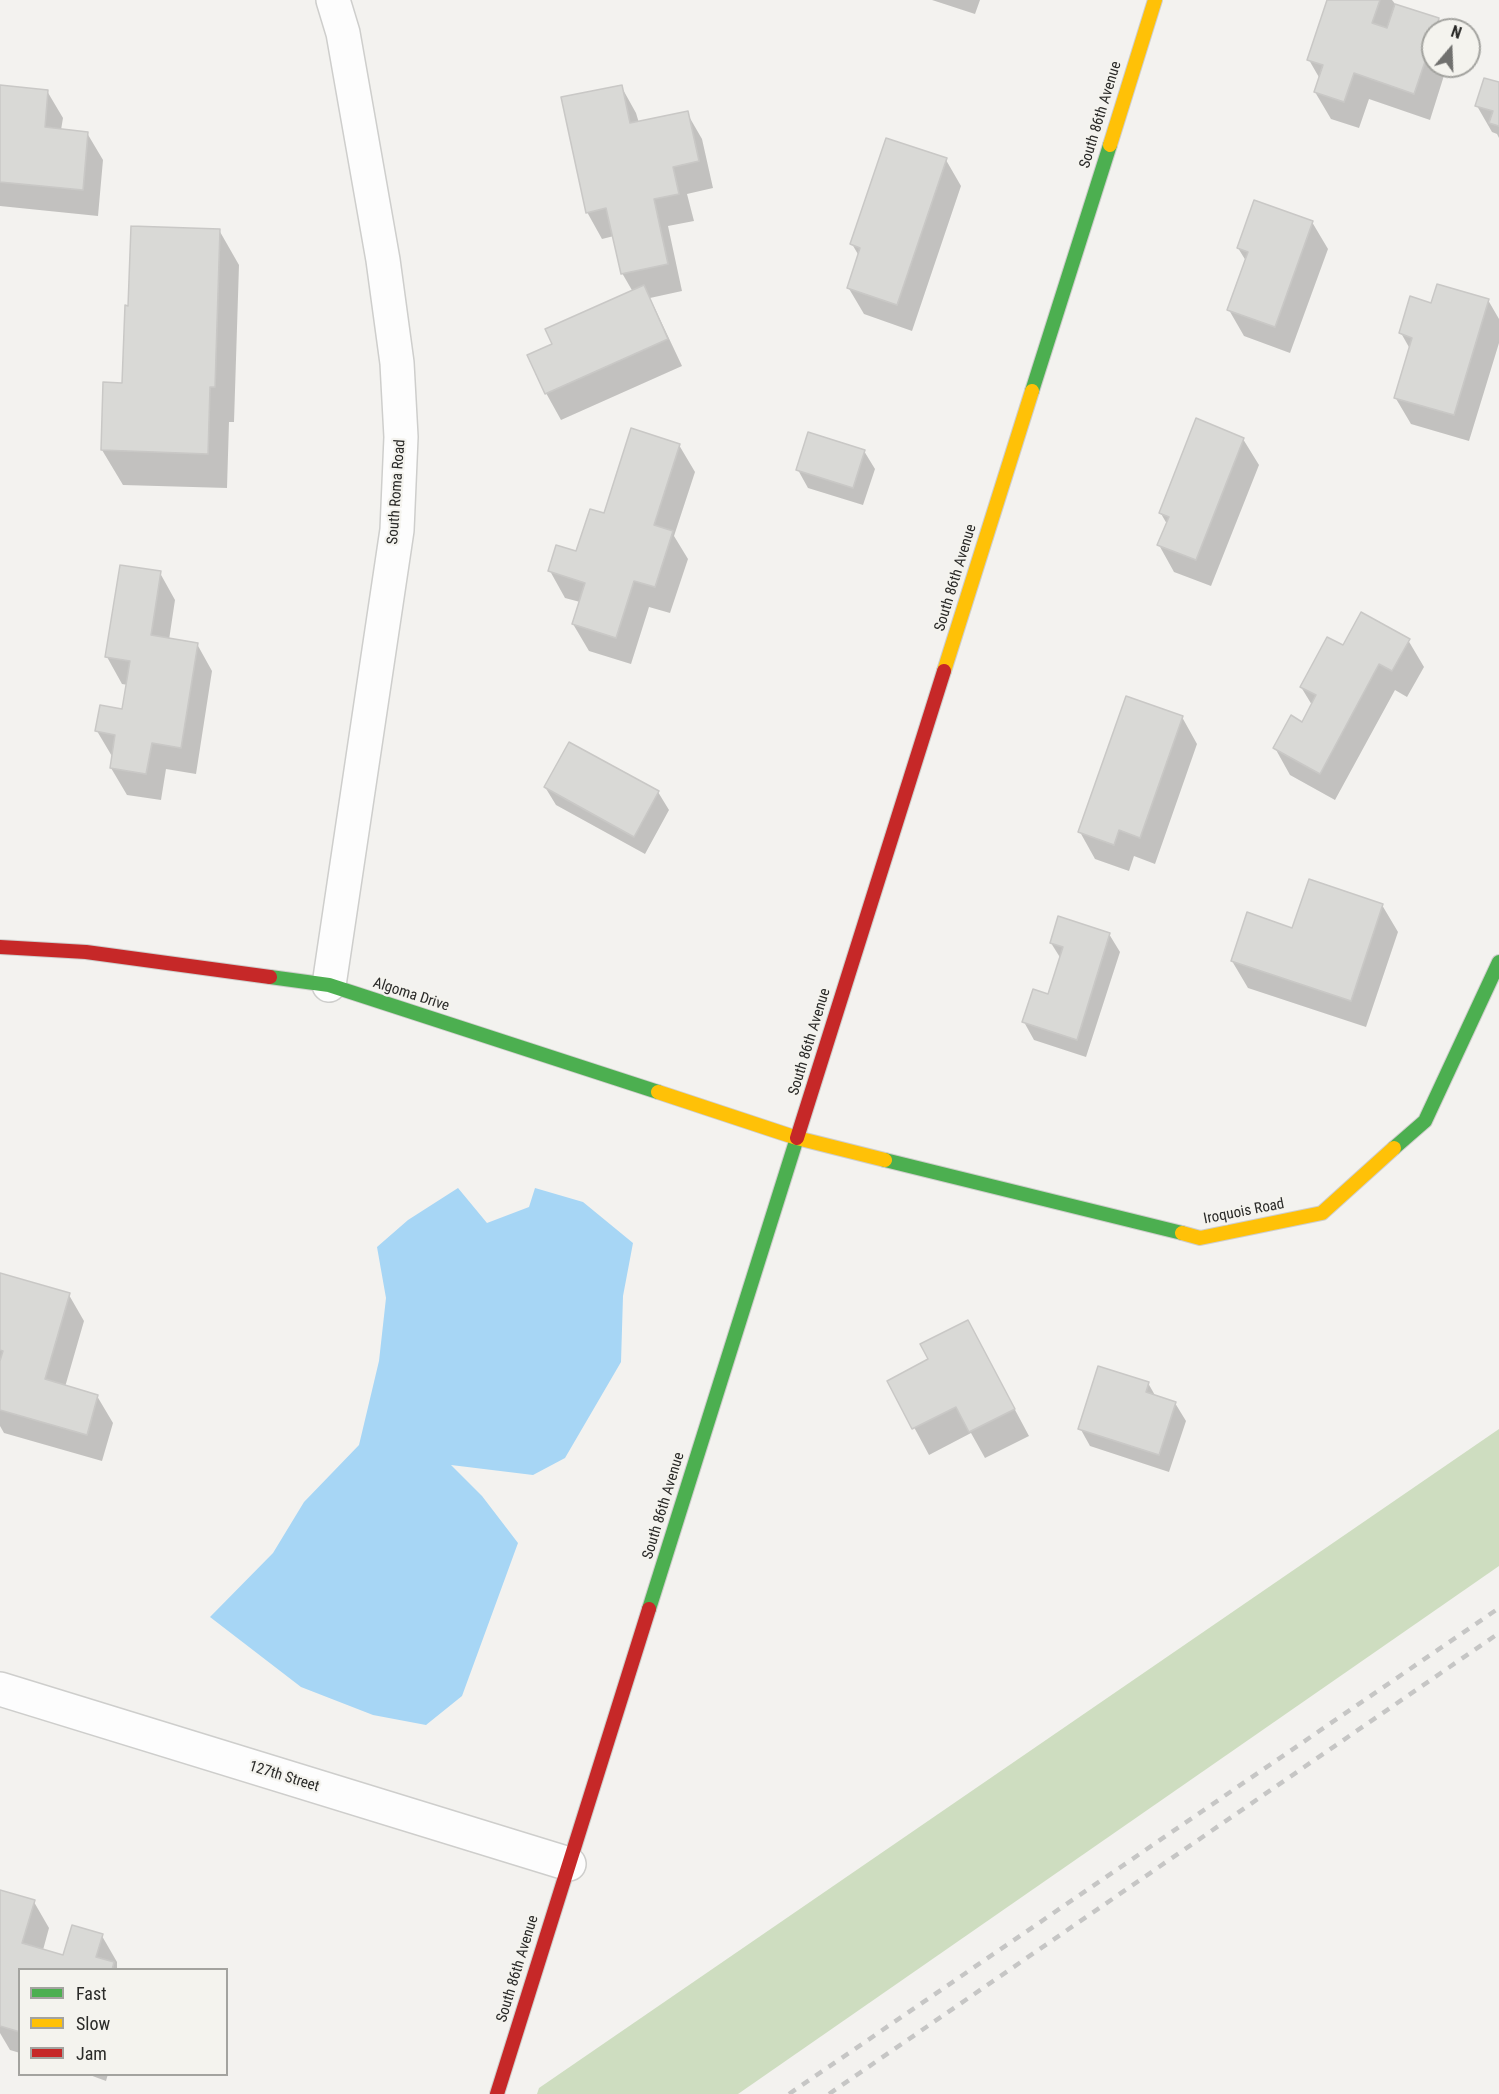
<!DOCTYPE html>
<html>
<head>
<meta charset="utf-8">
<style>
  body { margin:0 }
  #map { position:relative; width:1499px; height:2094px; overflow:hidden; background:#f3f2ef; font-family:"Roboto Condensed",sans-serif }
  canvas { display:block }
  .legend { position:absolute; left:18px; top:1968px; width:210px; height:108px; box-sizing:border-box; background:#f4f3ee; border:2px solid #a3a39f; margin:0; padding:8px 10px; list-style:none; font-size:18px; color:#2a2a28 }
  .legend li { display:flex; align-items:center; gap:12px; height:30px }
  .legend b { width:30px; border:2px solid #a3a39f }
  .north { position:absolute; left:1421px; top:18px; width:60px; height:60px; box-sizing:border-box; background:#f4f3ee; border:2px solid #a3a39f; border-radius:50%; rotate:19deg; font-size:16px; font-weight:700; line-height:24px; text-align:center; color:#2a2a28 }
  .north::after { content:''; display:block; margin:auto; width:21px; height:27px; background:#70706e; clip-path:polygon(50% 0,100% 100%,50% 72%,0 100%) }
</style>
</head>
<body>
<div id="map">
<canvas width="1499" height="2094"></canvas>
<ul class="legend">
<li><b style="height:8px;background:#4caf50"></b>Fast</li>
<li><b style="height:8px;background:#ffc107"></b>Slow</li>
<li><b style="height:8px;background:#c62828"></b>Jam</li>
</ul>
<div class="north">N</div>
</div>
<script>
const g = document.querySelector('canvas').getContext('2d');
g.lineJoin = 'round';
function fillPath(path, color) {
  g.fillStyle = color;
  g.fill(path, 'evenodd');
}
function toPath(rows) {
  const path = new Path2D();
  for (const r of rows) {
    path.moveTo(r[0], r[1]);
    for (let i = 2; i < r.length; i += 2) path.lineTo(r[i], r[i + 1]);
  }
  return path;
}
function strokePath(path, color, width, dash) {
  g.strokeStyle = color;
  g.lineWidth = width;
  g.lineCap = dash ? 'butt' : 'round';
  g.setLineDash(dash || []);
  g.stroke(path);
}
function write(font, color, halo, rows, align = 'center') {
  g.font = font + ' "Roboto Condensed",sans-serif';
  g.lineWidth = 4.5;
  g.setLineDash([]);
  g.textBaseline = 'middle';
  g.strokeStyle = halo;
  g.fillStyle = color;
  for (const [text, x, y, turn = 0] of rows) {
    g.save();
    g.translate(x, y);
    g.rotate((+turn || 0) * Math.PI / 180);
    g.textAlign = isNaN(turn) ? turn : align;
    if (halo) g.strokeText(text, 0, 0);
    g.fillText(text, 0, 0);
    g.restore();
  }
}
fillPath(toPath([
  [1499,1429,1499,1566,738,2094,537,2094,539,2088]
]), '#ceddc0');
fillPath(toPath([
  [458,1188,487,1223,529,1207,535,1188,583,1202,633,1243,623,1296,621,1362,565,1458,533,1475,451,1465,482,1496,518,1543,462,1696,426,1725,373,1715,301,1687,210,1617,273,1553,304,1502,359,1445,379,1361,386,1298,377,1247,408,1220]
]), '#a7d6f5');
fillPath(toPath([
  [932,0,980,0,975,14],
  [1329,0,1392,0,1396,5,1438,20,1444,30,1433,30,1433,66,1447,66,1430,120,1369,99,1359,128,1331,119,1315,92,1320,79,1309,60],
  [1499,83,1499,138,1497,134,1492,132,1477,106],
  [621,86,636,113,639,123,687,113,702,139,713,188,687,194,694,221,668,226,682,291,650,298,682,366,561,420,546,393,554,345,633,292,622,273,614,236,602,239,587,212],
  [0,87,47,91,63,118,61,130,87,133,103,160,98,216,0,206],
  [946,160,961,186,912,331,864,314,848,287,859,256,852,244],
  [1312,222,1328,249,1290,353,1244,336,1229,310,1246,261,1238,248],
  [219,230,239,265,234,422,229,422,227,488,123,485,102,450,123,385,130,308],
  [1488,300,1499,319,1499,343,1469,441,1411,424,1395,397,1410,349,1401,333,1432,305],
  [1243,439,1259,465,1211,586,1174,572,1159,545,1167,524,1160,512],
  [679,445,695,472,674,536,688,559,670,613,649,607,631,664,589,651,573,624,580,602,565,598,550,571,577,553,605,515],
  [864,451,875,469,863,505,808,488,798,470],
  [160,573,175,600,169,640,197,644,212,671,196,774,166,769,161,800,127,795,111,768,113,758,97,731,124,710,128,685,122,684,107,657],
  [1408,640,1424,667,1407,697,1395,690,1335,800,1290,775,1275,748,1302,724,1312,705,1301,687],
  [1182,717,1197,744,1155,864,1134,856,1129,871,1095,859,1080,832],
  [545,787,658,792,669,810,645,854,556,805],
  [1382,905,1398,932,1366,1027,1248,988,1232,961,1293,929],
  [1109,934,1120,952,1086,1057,1034,1040,1024,1022,1049,996,1061,959,1051,943],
  [0,1280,69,1295,84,1321,65,1387,97,1396,113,1423,102,1461,4,1433,0,1426],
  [968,1322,1029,1436,985,1458,971,1433,929,1455,889,1381,930,1360],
  [1148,1383,1156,1397,1175,1403,1186,1421,1169,1472,1090,1446,1080,1428],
  [0,1891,34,1902,49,1928,43,1950,64,1957,102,1936,117,1962,117,1970,20,1970,20,2053,10,2050,0,2033],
  [87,2074,108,2074,106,2081]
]), '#0003');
const building = toPath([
  [1327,0,1380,0,1372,23,1387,28,1395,4,1439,18,1436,30,1433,30,1433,38,1414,94,1354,73,1344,102,1314,92,1323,65,1307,60,1327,0],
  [1484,78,1499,82,1499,126,1489,123,1493,111,1475,106,1484,78],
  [0,85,48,90,45,127,88,132,83,190,0,182,0,85],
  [622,85,630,123,688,111,699,161,673,167,679,194,654,199,668,264,621,274,606,208,586,213,561,97,622,85],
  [886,138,947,158,897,305,847,288,860,248,850,244,886,138],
  [1254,200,1313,221,1275,327,1227,310,1248,252,1237,248,1254,200],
  [131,226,220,229,215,387,210,387,208,454,101,450,103,382,122,383,125,305,128,306,131,226],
  [1437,284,1489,299,1454,415,1394,398,1412,338,1399,333,1410,296,1431,303,1437,284],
  [644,285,668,339,545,394,527,355,552,344,545,329,644,285],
  [1196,418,1244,438,1196,560,1157,545,1169,517,1159,513,1196,418],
  [631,428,680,444,654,525,673,531,655,587,634,581,616,638,572,624,585,583,548,571,556,545,576,551,590,509,604,513,631,428],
  [808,432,865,450,853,488,796,470,808,432],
  [120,565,161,571,151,635,198,643,181,748,152,743,146,774,110,768,115,735,95,731,100,705,122,709,130,661,105,657,120,565],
  [1361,612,1410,639,1392,671,1379,664,1320,774,1273,748,1291,715,1302,722,1316,695,1300,687,1327,637,1343,645,1361,612],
  [1126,696,1183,716,1140,838,1119,830,1114,845,1078,832,1126,696],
  [569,742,659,791,634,837,544,787,569,742],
  [1309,879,1383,904,1351,1001,1231,961,1247,912,1292,928,1309,879],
  [1058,916,1110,933,1077,1040,1022,1022,1033,989,1048,994,1063,947,1050,943,1058,916],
  [0,1273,70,1293,45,1379,98,1395,87,1435,0,1410,0,1361,3,1351,0,1350,0,1273],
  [968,1320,1015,1409,969,1432,956,1407,912,1429,887,1381,928,1359,920,1344,968,1320],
  [1098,1366,1149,1382,1146,1392,1176,1402,1159,1455,1078,1429,1098,1366],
  [0,1890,35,1900,22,1943,63,1955,72,1925,103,1934,96,1957,114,1962,112,1970,20,1970,20,2032,0,2026,0,1890]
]);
fillPath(building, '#d9d9d6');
strokePath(building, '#c9c8c6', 1.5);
const street = toPath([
  [329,985,397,530,401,437,397,363,383,260,343,33,333,0],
  [0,1689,569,1864]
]);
const fast = toPath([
  [1032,391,1110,145],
  [270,977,329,985,658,1092],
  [1394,1148,1425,1121,1499,962],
  [885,1160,1182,1233],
  [649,1609,797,1138]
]);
const slow = toPath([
  [1110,145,1155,0],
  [944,671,1032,391],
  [658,1092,797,1138,885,1160],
  [1182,1233,1200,1238,1322,1213,1394,1148]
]);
const jam = toPath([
  [0,947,86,952,270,977],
  [797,1138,944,671],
  [497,2094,649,1609]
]);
strokePath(street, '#cececc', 36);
strokePath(fast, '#cececc', 16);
strokePath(slow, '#cececc', 16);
strokePath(jam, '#cececc', 16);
strokePath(street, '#fdfdfd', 33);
strokePath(fast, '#4caf50', 14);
strokePath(slow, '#ffc107', 14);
strokePath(jam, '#c62828', 14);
strokePath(toPath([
  [789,2094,1499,1608],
  [829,2094,1499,1633]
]), '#c6c6c5', 4.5, [8, 8]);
write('15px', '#2a2a28', '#f4f3ee', [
  ["South 86th Avenue",1101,115,-73],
  ["South Roma Road",397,492,-86],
  ["South 86th Avenue",956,578,-73],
  ["Algoma Drive",411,995,18],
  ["South 86th Avenue",810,1042,-73],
  ["Iroquois Road",1244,1212,-11],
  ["South 86th Avenue",664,1506,-73],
  ["127th Street",284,1777,17],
  ["South 86th Avenue",518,1969,-73]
]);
</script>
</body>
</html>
